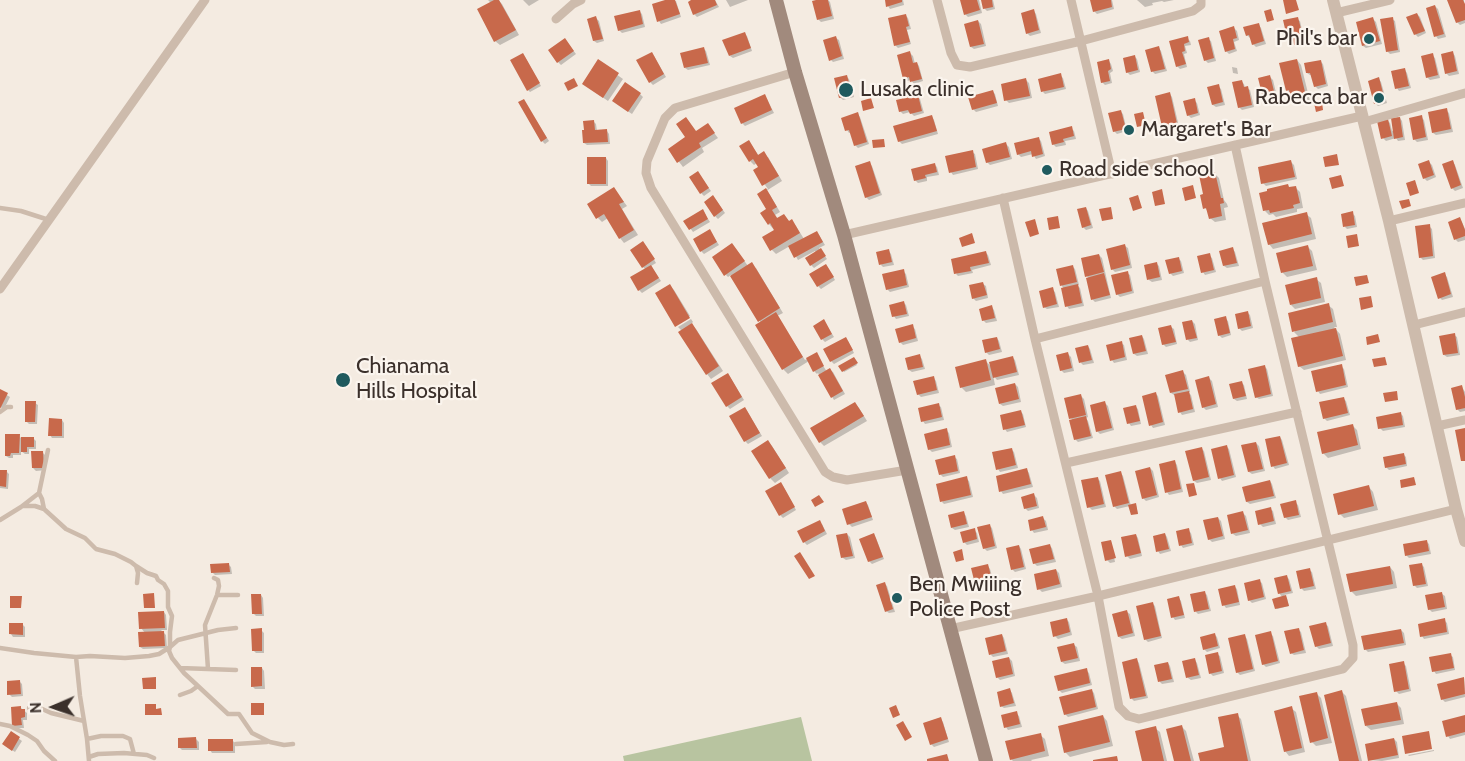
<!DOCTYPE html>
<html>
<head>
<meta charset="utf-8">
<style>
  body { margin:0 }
  #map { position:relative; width:1465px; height:761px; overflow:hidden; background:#f4ebe1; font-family:Cabin,sans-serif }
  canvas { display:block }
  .north { position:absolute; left:24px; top:677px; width:60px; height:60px; -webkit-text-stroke:4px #fbf5ee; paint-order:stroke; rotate:268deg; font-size:16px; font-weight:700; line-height:24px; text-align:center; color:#3b302b }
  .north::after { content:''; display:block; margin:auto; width:21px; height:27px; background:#3b302b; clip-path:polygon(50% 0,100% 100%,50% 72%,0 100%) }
</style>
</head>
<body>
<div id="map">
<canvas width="1465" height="761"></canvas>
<div class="north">N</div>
</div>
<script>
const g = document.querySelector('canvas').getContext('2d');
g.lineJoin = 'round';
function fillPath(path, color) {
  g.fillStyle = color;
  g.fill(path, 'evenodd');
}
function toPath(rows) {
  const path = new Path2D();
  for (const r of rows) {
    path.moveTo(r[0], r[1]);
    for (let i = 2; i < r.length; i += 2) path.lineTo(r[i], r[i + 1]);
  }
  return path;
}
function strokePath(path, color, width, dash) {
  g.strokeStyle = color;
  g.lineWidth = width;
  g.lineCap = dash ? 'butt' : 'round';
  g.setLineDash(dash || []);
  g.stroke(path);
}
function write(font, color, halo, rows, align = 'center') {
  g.font = font + ' Cabin,sans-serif';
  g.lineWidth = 4.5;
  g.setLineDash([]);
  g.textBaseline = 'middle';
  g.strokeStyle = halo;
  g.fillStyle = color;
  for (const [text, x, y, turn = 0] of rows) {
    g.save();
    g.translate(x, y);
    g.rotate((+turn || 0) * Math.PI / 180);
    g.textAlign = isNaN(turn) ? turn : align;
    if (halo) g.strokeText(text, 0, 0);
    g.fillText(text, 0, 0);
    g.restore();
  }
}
fillPath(toPath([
  [801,717,812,761,624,761,623,756]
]), '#b8c4a0');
fillPath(toPath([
  [488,0,498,0,502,4,519,35,500,45,495,41,491,3],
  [523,0,539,0,529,6],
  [669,0,676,1,681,17,661,24,659,21],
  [695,0,715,0,719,7,697,17,694,14],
  [726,0,748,0,730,7],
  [822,0,828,0,830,2,834,19,821,22,818,19],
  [886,0,903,0,904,5,890,9,888,6],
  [961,0,979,0,982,13,968,17,965,14],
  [982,0,993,0,995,9,987,11,984,8],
  [1092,0,1112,0,1114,9,1097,14,1094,11],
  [1137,0,1174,0,1164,2,1162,1,1152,3,1153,5,1145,7],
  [1451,0,1464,0,1465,23,1460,25,1457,22],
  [1435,6,1438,9,1446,37,1438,39,1436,36],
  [639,11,642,14,645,27,622,33,619,30],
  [1034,11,1036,14,1041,33,1030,36,1027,33],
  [1417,14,1420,17,1426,33,1418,37,1415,34],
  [906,16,908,18,911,29,907,30,911,44,898,48,895,45],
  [596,18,599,21,604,41,597,43,594,41],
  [1297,19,1300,21,1302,30,1306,32,1309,45,1298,47,1295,45,1293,34,1290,35,1287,32],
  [1373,19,1376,22,1382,44,1366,48,1363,46],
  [1392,19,1395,21,1400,52,1390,54,1387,51],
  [978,21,981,24,986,46,974,49,971,47],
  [1259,25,1261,28,1266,44,1256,47,1253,44,1252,37,1250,38,1247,35],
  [1234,28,1237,31,1239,40,1234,42,1237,51,1229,54,1226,51],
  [744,34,747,36,752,51,733,58,730,56],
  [836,38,839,40,844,59,833,62,831,60],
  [1187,38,1190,41,1191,45,1185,46,1187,53,1184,54,1187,67,1180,69,1177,66,1171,42],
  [1208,39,1211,41,1216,61,1208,63,1205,60],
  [567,42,576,54,561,65,558,62],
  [1159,48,1161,51,1167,71,1155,74,1153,72,1147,51],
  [704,49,706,51,710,65,688,70,685,68],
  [910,53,913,56,915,64,917,63,919,66,923,81,914,84,911,80,907,81,904,78],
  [1453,53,1455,56,1459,74,1449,76,1446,73],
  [1432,55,1435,58,1440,78,1430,80,1427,77],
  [654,56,666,77,653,85,650,82],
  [525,57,541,86,530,92,528,90],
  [1135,57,1137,59,1140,72,1130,75,1127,72],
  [1297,60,1301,65,1310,101,1297,104,1292,99,1291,94,1287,90],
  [1109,61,1111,64,1113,71,1110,73,1112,83,1105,85,1102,82],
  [1320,61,1323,64,1328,86,1318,89,1315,86,1312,75,1310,75,1307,73],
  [599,62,623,79,608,101,589,88],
  [1232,67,1237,68,1238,74,1233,73],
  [1405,70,1407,73,1411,88,1399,91,1397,88],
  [1060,75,1063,78,1066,89,1045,94,1043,92],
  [846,76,849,79,854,97,843,100,840,97],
  [1270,77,1273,80,1277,97,1267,100,1265,97],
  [1379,79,1381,82,1387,103,1378,106,1375,103],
  [1026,80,1029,83,1032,98,1009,103,1006,100],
  [1241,81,1244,84,1245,88,1247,88,1250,90,1254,107,1242,110,1239,107],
  [1218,86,1221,89,1225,105,1216,107,1213,105],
  [993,92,995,94,998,106,976,112,973,109],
  [640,94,643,97,632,114,617,104],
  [1170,94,1172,97,1180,131,1172,133,1169,129,1166,129,1163,127],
  [764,96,767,99,774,113,745,126,742,123],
  [918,97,920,99,924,113,914,116,910,112,903,114,900,111],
  [1194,100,1197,103,1200,115,1191,118,1188,115],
  [524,101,549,141,545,144,542,141],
  [1446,110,1449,113,1453,132,1436,135,1433,133],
  [1121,112,1123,114,1127,131,1117,134,1114,131],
  [857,114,860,117,869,144,858,148,855,145,851,132,849,133,847,130],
  [932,117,934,120,938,134,902,144,899,141],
  [1421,117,1424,120,1428,140,1417,142,1414,139],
  [1400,118,1402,121,1405,140,1398,141,1396,138,1386,141,1383,138,1387,120,1390,123,1392,131,1394,130],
  [594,122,596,124,597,131,607,131,609,134,610,144,587,145,584,143,586,132],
  [708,125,718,138,702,148,704,152,683,167,670,150],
  [1071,128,1074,131,1076,139,1065,141,1066,145,1056,147,1053,144],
  [1039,139,1041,141,1045,156,1036,159,1033,154,1021,157,1018,154],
  [749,142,759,156,768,157,782,181,766,191,770,195,780,212,775,215,778,219,784,216,790,222,792,221,796,226,804,239,819,235,825,245,819,248,827,259,814,268,811,265,816,253,815,251,798,260,790,246,776,254,772,250,775,231,769,224,768,210,759,195,768,189,755,171,760,167,757,163,754,165,750,161],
  [1006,144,1009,147,1012,159,990,165,987,162],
  [972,152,975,154,978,169,953,175,951,172],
  [606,158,608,161,608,186,591,186,588,183],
  [1291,162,1294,165,1297,179,1266,186,1263,183],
  [1429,162,1432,165,1436,177,1427,181,1424,178],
  [1453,162,1455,165,1463,188,1455,191,1452,188],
  [869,163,872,166,882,195,869,200,866,197],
  [934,164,937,167,939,175,927,177,927,181,918,183,915,180],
  [1214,173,1219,178,1224,200,1227,204,1228,207,1224,208,1226,220,1215,222,1210,218,1209,212,1205,208],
  [700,176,711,191,704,196,701,193],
  [1295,187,1300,192,1303,208,1297,209,1297,212,1276,217,1273,214,1269,215,1265,211,1290,188],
  [614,189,627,206,622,209,638,235,624,243,620,238,608,218,602,222,598,218],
  [716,200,725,213,718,219,715,216],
  [1086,208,1088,211,1093,228,1086,230,1083,227],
  [1352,213,1355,216,1357,227,1347,229,1345,227],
  [705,214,710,222,693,232,685,221],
  [1306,214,1311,218,1316,239,1273,249,1269,244],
  [1460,219,1462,222,1465,229,1465,240,1458,242,1456,240,1449,223],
  [1429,226,1432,229,1435,258,1423,260,1420,257],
  [710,231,719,245,704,254,701,251],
  [646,246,656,263,651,266,661,281,642,293,639,290,646,270,643,267],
  [1125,246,1128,248,1132,268,1115,272,1112,269],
  [1308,247,1312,251,1317,270,1287,277,1283,273,1278,254],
  [735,248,748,266,756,268,783,313,777,316,805,360,816,354,827,372,830,370,833,372,845,394,834,400,818,373,817,374,814,371,809,361,788,374,783,369,757,326,761,323,731,275,728,277,726,275],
  [1233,249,1235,252,1239,266,1227,268,1224,266],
  [889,251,891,254,894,265,883,267,881,265],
  [986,253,988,255,991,265,972,270,973,273,958,276,956,274],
  [1099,255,1102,258,1111,298,1095,302,1092,299,1089,279,1087,276],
  [1209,255,1212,258,1216,272,1205,275,1203,272],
  [1178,258,1181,261,1184,273,1173,276,1170,273],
  [1156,263,1159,266,1162,280,1152,282,1149,280],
  [1072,266,1075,269,1079,285,1077,285,1080,288,1084,306,1069,309,1067,306,1064,289,1062,286,1058,270],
  [828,268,835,280,821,289,818,286],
  [903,271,906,274,909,287,890,292,887,289],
  [1127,273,1130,275,1134,293,1120,297,1117,294],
  [1444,274,1447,277,1453,297,1442,300,1440,298],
  [1316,279,1321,283,1325,302,1295,309,1291,305],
  [983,284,986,286,988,298,976,301,973,298],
  [670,286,674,290,690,316,676,324],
  [1052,289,1055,292,1059,307,1047,309,1044,307],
  [904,303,906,305,909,316,896,319,894,316],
  [1328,305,1333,309,1337,327,1334,327,1340,334,1346,360,1304,370,1299,366,1300,338,1294,332],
  [992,307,994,310,997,321,986,323,983,320],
  [1247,312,1250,315,1253,328,1242,331,1239,328],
  [1225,318,1228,321,1231,335,1222,338,1219,335],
  [691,319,693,322,691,324,696,329,723,371,711,379,707,374,682,331,678,327],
  [1192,321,1195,324,1198,340,1190,342,1188,340],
  [826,324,834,337,825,342,822,339],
  [912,326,915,329,918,341,903,345,900,342],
  [1171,327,1174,329,1177,344,1166,347,1163,344],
  [1454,335,1457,337,1460,355,1447,357,1444,355],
  [1142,336,1144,339,1148,354,1137,356,1134,354],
  [997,338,999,341,1002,352,989,355,986,352],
  [848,341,854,353,834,364,831,361],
  [1121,343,1124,345,1127,360,1114,363,1112,360],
  [1088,346,1090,349,1094,363,1083,365,1081,363],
  [1068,354,1071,357,1074,371,1064,373,1061,370],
  [920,356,922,359,925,369,912,372,909,370],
  [1013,358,1015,360,1019,375,997,380,993,375,995,385,966,392,961,387,986,361,992,368],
  [854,359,857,365,844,372,840,366],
  [1264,366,1267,369,1273,396,1259,399,1256,397],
  [1341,366,1344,369,1348,387,1320,394,1318,391],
  [1183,372,1186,375,1190,392,1188,392,1191,395,1195,412,1182,415,1180,412,1176,395,1174,395,1171,393],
  [730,377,744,400,730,409,727,406],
  [934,378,936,381,939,393,921,397,918,394],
  [1209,378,1212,381,1218,407,1206,410,1203,407],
  [1241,382,1244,385,1247,399,1237,401,1234,399],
  [1015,384,1018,387,1021,402,1003,406,1000,404],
  [1462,387,1465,392,1465,411,1460,412,1457,409],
  [0,391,10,397,4,409,0,407],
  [1156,394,1158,396,1165,425,1153,428,1151,425],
  [1081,396,1084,399,1088,417,1086,418,1088,421,1093,438,1078,442,1075,439,1073,421,1071,418],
  [1343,398,1346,401,1350,415,1327,421,1324,418],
  [35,403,38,405,37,424,29,424,26,421],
  [1105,403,1108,406,1114,430,1100,434,1097,431],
  [855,404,859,408,867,421,824,446,820,442],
  [938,405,941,407,944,420,925,424,923,421],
  [1135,406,1138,409,1141,424,1131,426,1129,423],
  [747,411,762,436,748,444,745,441],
  [1021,412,1023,414,1026,427,1007,432,1005,429],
  [1400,413,1403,416,1405,427,1383,431,1380,428],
  [62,420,64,423,64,438,52,438,50,435],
  [1352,425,1357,430,1361,449,1328,458,1323,453],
  [946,430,949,433,952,447,932,452,929,449],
  [19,436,21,438,33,438,36,441,36,449,29,449,29,454,25,454,21,451,21,455,13,455,13,458,9,458,6,456],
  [1280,437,1282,440,1289,465,1275,469,1273,466],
  [768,442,772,446,789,473,775,483,770,478,753,451],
  [1256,443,1259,446,1265,471,1252,474,1249,472],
  [1227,447,1229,449,1236,477,1222,481,1220,478],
  [1201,448,1204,451,1211,480,1197,483,1194,481],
  [1011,449,1014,452,1018,468,1000,472,998,469],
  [42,452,45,455,46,470,36,471,33,468],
  [1403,454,1406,457,1407,466,1389,470,1386,467],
  [954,457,957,459,960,473,943,477,940,474],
  [1175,462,1177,465,1183,492,1169,495,1167,492],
  [1150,468,1153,471,1159,497,1146,501,1143,498],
  [1027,470,1029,473,1033,487,1003,494,1001,491],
  [0,471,6,471,9,474,8,489,0,488],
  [1121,473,1123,476,1131,506,1136,505,1138,514,1132,514,1130,506,1117,509,1114,506],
  [966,478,969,481,973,497,944,504,942,502],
  [1097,478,1100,481,1106,507,1092,510,1089,507],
  [1270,481,1272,484,1276,498,1250,504,1247,502,1244,488],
  [783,486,796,510,783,518,780,515],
  [1369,487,1373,492,1378,510,1344,518,1340,514],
  [1034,495,1037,498,1039,508,1028,511,1025,508],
  [1295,502,1298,505,1301,517,1288,520,1285,517],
  [866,503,868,505,873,520,852,527,849,524],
  [1270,509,1273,511,1276,524,1263,527,1260,524],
  [964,513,966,516,969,527,955,530,952,528],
  [1243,513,1246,516,1250,533,1236,536,1233,534],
  [1043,518,1046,521,1048,530,1034,533,1032,530],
  [1218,518,1221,521,1225,539,1212,542,1209,539],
  [822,524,827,534,807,545,804,542],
  [989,525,992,528,997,548,987,551,984,548],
  [974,530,977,533,979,542,967,545,964,542],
  [1188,530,1191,533,1194,545,1183,548,1181,545],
  [847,534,850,537,855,558,846,560,843,558],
  [1165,534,1167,537,1171,551,1160,554,1158,551],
  [874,535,876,538,884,559,872,564,869,561],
  [1136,535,1138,538,1142,556,1130,559,1127,556],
  [1111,541,1115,562,1110,563,1107,560,1103,543],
  [1426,541,1429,544,1431,554,1409,558,1406,555],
  [1019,546,1021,549,1026,569,1015,572,1012,569],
  [1050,546,1052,548,1056,562,1037,566,1034,563],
  [228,564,231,567,232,574,215,575,212,572],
  [1421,564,1424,567,1428,586,1417,588,1414,585],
  [988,566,990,569,995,586,980,590,977,587],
  [1390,567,1394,572,1397,588,1356,596,1351,591],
  [1056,570,1059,573,1062,587,1042,592,1039,589],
  [1309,570,1312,572,1316,589,1304,591,1302,589],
  [1286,576,1289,579,1293,593,1284,595,1287,598,1289,606,1277,609,1276,608,1283,598,1279,593],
  [1259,581,1262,583,1266,599,1252,603,1249,600],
  [885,584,887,586,895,612,889,613,886,611],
  [1234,586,1237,589,1240,605,1226,608,1224,605],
  [1204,592,1207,595,1211,611,1198,614,1196,612],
  [1442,594,1445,596,1447,609,1432,612,1429,609],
  [261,595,263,598,264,616,256,616,253,613],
  [1179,598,1181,601,1185,618,1175,620,1173,617],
  [1152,603,1155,606,1162,638,1148,642,1145,639],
  [164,612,166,615,167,630,161,630,166,635,167,648,143,649,140,647,145,633,141,628],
  [1127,612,1130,614,1135,636,1122,639,1119,637],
  [1067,620,1069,622,1072,635,1058,639,1055,636],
  [1444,620,1447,623,1449,634,1424,639,1422,636],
  [22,624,25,627,25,637,13,637,11,634],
  [1325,624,1328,626,1333,646,1319,649,1316,646],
  [1298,629,1301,632,1306,653,1294,655,1291,653],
  [261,630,264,633,264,653,256,653,253,650],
  [1401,630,1404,633,1406,645,1368,652,1365,649],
  [1270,633,1273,636,1280,663,1266,667,1263,664],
  [1002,635,1004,638,1008,654,993,657,991,655],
  [1215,635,1217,637,1220,648,1207,652,1204,649],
  [1245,636,1247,639,1255,671,1240,675,1237,672],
  [1074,645,1077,647,1080,661,1065,664,1062,662],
  [1217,654,1220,656,1224,673,1213,676,1210,673],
  [1450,655,1453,657,1455,670,1436,674,1434,671],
  [1009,658,1012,661,1015,676,1000,680,997,677],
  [1137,660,1139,663,1148,698,1134,701,1132,699],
  [1195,660,1197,663,1201,678,1191,680,1188,678,1184,662],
  [1168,663,1170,666,1174,682,1162,684,1160,682,1156,666],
  [1403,663,1406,666,1411,691,1399,694,1396,691],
  [262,668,264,671,265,689,255,689,252,686],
  [1086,670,1089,673,1092,685,1062,693,1059,690],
  [1464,678,1465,697,1445,702,1442,699],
  [20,682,22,684,23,696,12,697,9,694],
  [1010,690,1012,693,1016,706,1004,708,1001,706],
  [1092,691,1094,693,1098,709,1068,717,1065,714],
  [1342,692,1346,696,1362,761,1341,761],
  [1317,694,1321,698,1332,743,1316,746,1312,742],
  [1397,704,1401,708,1404,724,1371,730,1366,726],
  [21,708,27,713,27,720,23,720,24,728,16,728,13,725],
  [1291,708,1296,712,1305,752,1289,756,1285,751],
  [1016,713,1019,716,1022,727,1008,730,1006,727],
  [1237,715,1241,719,1251,761,1201,761,1226,748],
  [1103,716,1107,721,1113,746,1070,757,1065,752],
  [1465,717,1465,735,1450,739,1448,736],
  [940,719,943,722,949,742,934,747,931,744],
  [1182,727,1186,731,1194,761,1175,761],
  [1155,728,1160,732,1167,761,1144,761],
  [11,733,22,741,15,752,6,746],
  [1040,735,1045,739,1049,756,1031,760,1032,761,1013,761,1011,759],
  [196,739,199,742,199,750,182,750,179,747],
  [1394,739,1397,742,1399,758,1382,761,1369,760],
  [232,740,235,743,235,753,212,753,210,750],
  [1434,750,1434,751,1409,756,1408,755]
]), '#0003');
fillPath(toPath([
  [494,0,499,0,516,30,494,42,477,9],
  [665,0,675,0,680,14,657,22,652,4],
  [691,0,715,0,717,5,693,15,688,2],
  [816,0,828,0,832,16,817,20,812,1],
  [885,0,902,0,902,2,886,7],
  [960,0,977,0,980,10,964,15],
  [981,0,992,0,993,7,983,9],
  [1090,0,1111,0,1112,7,1093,12],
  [1283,0,1296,0,1299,10,1286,14],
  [1447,0,1463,0,1465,4,1465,20,1456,23],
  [1435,5,1444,34,1434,37,1426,8],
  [1034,9,1039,30,1026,34,1021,13],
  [1271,9,1274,20,1267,22,1264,11],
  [640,10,643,24,618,31,614,16],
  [1417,13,1425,31,1414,35,1406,17],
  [906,14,909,26,906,27,910,42,894,46,888,18],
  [596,16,603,39,593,41,587,19],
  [1298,17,1301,29,1304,28,1307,42,1294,45,1291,32,1286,33,1283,20],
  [1373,17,1380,41,1362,46,1356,22],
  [1393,17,1398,50,1386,52,1380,19],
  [978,20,984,44,970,47,964,24],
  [1259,23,1264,41,1252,45,1249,35,1246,36,1243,27],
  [1234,26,1237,38,1233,39,1235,49,1225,52,1219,31],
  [745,32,751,48,729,56,722,40],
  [836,36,842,56,829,61,823,40],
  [1188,36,1189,42,1184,44,1185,51,1182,52,1186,64,1176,67,1169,41],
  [1209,37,1214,58,1204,61,1198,40],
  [565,38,574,51,557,63,548,50],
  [1159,46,1165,69,1151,72,1145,50],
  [704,47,708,63,684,68,680,53],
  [910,51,913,63,917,62,922,79,910,82,909,77,903,79,897,55],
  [1453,51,1457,71,1445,74,1441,54],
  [652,52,664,74,649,83,636,60],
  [523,53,540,83,527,91,510,60],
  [1433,53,1438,75,1426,78,1421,56],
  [1135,55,1138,70,1126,73,1123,58],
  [598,59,619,73,603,98,582,84],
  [1109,59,1111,69,1108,71,1110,81,1101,83,1097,62],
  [1297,59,1306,96,1291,100,1289,90,1286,91,1279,63],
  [1321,60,1326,84,1314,87,1310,73,1306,73,1304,63],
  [1405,68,1409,86,1395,89,1391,71],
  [1061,73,1064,87,1041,92,1038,79],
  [847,75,852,95,839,98,834,78],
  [1270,75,1275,95,1263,98,1258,78],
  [1379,77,1385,101,1374,104,1368,81],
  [574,78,578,86,568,91,564,83],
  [1026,78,1030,96,1004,101,1001,84],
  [1242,80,1244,87,1248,86,1252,105,1238,108,1232,82],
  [625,82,641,93,628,112,612,101],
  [1219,84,1223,102,1212,105,1207,87],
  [993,90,997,103,972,110,968,97],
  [1170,92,1178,128,1168,131,1167,126,1162,127,1155,96],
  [765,94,772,110,741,124,734,108],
  [918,95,922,111,910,114,908,110,899,112,896,100],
  [871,98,874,108,863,111,861,101],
  [1195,98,1198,113,1187,116,1183,101],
  [524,99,547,138,541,142,518,102],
  [1322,102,1323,110,1316,112,1314,103],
  [1447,108,1451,129,1432,133,1428,112],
  [1121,110,1126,129,1113,132,1108,113],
  [858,112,867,142,854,146,849,130,845,131,841,118],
  [1143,112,1146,125,1137,127,1134,114],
  [932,115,937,131,898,142,893,126],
  [1422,115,1426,137,1413,140,1409,118],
  [686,117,696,131,708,123,715,133,699,143,701,147,677,163,668,149,685,137,676,124],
  [1400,117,1403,137,1394,139,1391,118],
  [1388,119,1392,136,1381,139,1377,121],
  [594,120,595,130,607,129,608,142,583,143,582,130,584,130,583,121],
  [1072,126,1074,136,1063,139,1064,142,1052,145,1049,132],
  [1039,137,1043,154,1032,157,1031,151,1017,155,1014,143],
  [884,139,885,147,873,148,872,140],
  [749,140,758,155,764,151,779,176,762,186,753,170,758,167,753,159,749,162,739,146],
  [1006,142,1010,157,986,163,982,149],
  [973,150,976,167,949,173,945,156],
  [1337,154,1339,165,1325,167,1323,157],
  [587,157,606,157,606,184,587,184],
  [1291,160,1295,177,1261,184,1258,167],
  [1429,160,1434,175,1423,179,1418,164],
  [1453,160,1461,185,1451,189,1442,164],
  [870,161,880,193,865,198,855,166],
  [935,163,937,172,925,175,926,178,914,181,911,169],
  [698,171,709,188,700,194,689,177],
  [1215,172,1221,198,1223,198,1224,203,1220,204,1222,216,1209,219,1206,208,1203,209,1200,195,1203,194,1199,175],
  [1341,175,1344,186,1332,189,1329,178],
  [1415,180,1419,193,1410,196,1406,183],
  [1288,184,1289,187,1296,186,1300,203,1293,205,1294,208,1270,213,1269,210,1263,211,1259,193,1267,191,1267,189],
  [1193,185,1196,198,1185,201,1182,188],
  [614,187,624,202,619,204,634,230,619,239,604,214,596,219,587,204],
  [766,188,777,207,772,210,777,218,784,214,789,221,792,219,800,233,770,251,762,237,774,230,770,223,768,225,760,213,766,209,757,194],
  [1162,189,1165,204,1155,206,1152,192],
  [713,195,723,210,714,217,704,202],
  [1138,195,1142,208,1133,211,1129,198],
  [1409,199,1411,206,1402,209,1399,201],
  [1086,207,1091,225,1082,228,1077,209],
  [1111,207,1113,219,1102,221,1099,209],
  [703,209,708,219,689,230,683,221],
  [1353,211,1355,225,1343,227,1341,214],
  [1307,212,1312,234,1268,245,1262,223],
  [1058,216,1060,228,1049,230,1047,218],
  [1460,217,1465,230,1465,236,1454,240,1448,222],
  [1035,219,1039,234,1030,237,1025,222],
  [1430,224,1433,256,1419,258,1415,226],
  [710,229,717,242,700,252,693,239],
  [817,231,823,242,794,258,788,246],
  [972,233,975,243,962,247,959,238],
  [1357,234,1359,246,1348,248,1346,236],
  [643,241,655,259,642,268,630,250],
  [732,243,745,261,724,276,712,257],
  [1125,244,1130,265,1111,270,1106,249],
  [1308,245,1313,266,1281,273,1276,253],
  [1233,247,1237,263,1223,266,1219,251],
  [821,248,826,256,810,266,805,258],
  [889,249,892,262,879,265,876,252],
  [986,251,989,263,970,267,971,271,954,274,951,259],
  [1210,253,1214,270,1201,273,1197,256],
  [1099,254,1104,272,1085,277,1081,258],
  [1179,257,1182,271,1169,274,1165,260],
  [752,262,780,308,758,322,730,276],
  [1157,262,1160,277,1147,280,1144,265],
  [826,264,834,277,817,287,809,274],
  [651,265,659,278,638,291,630,277],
  [1073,265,1077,282,1060,286,1056,269],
  [904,269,907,285,886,290,882,274],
  [1128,271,1132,291,1116,295,1111,275],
  [1445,272,1451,294,1438,299,1431,277],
  [1104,273,1110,295,1091,300,1086,278],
  [1367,275,1369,283,1356,286,1354,277],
  [1317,277,1321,298,1290,305,1285,285],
  [983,282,987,295,972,299,969,285],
  [670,284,690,318,675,327,655,293],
  [1078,284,1082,303,1065,307,1061,288],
  [1053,287,1057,304,1043,308,1039,291],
  [1371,296,1373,307,1361,310,1359,298],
  [904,301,907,314,892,317,889,305],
  [1329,303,1333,322,1292,332,1288,313],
  [992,305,995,318,982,321,979,309],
  [1248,311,1251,326,1238,329,1235,314],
  [776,312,803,357,782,370,755,325],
  [1226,316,1230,333,1218,336,1214,319],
  [824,319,832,334,821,340,813,326],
  [1192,320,1197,338,1186,340,1182,322],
  [692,323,719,366,706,375,678,332],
  [913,324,916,338,899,343,895,329],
  [1171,325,1176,342,1162,345,1158,328],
  [1336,328,1343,356,1298,367,1291,338],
  [1455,333,1458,353,1443,355,1439,336],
  [1378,334,1380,342,1367,345,1366,337],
  [1142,335,1146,351,1133,354,1129,338],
  [846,337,853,350,830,362,823,349],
  [997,337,1000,349,985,353,982,340],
  [1122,341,1125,357,1110,361,1106,345],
  [1088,345,1092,360,1079,363,1075,348],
  [817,352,824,366,813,372,806,358],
  [1068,352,1072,368,1060,371,1056,355],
  [920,354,923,367,908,370,905,358],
  [1013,356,1017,372,993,378,989,362],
  [854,357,858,363,842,372,838,366],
  [1385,357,1387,365,1374,367,1372,359],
  [986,359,991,380,960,388,955,367],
  [1342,364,1346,385,1316,392,1311,371],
  [1265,365,1271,394,1255,398,1248,369],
  [830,368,843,391,831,398,818,375],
  [1183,370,1188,389,1170,393,1165,375],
  [728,373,742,397,726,407,711,383],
  [934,376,937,390,917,395,913,381],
  [1209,376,1216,404,1202,408,1195,380],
  [1242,381,1246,396,1233,399,1229,384],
  [1015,383,1019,399,999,404,995,388],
  [1462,385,1465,397,1465,408,1456,410,1451,388],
  [0,389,8,393,0,409],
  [1189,391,1193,409,1178,413,1174,394],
  [1397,391,1398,400,1385,402,1383,393],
  [1156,392,1163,422,1149,426,1142,396],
  [1081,394,1086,415,1069,419,1064,398],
  [1344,397,1348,413,1323,419,1319,402],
  [25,401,36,401,35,422,25,422],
  [1105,401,1112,428,1096,432,1090,405],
  [855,402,864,416,819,443,810,428],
  [939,403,942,417,921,422,918,408],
  [1136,405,1140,421,1127,424,1123,408],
  [745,407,760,433,744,442,729,416],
  [1021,410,1025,425,1003,430,1000,415],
  [1401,412,1403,425,1378,429,1376,417],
  [1086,416,1091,436,1074,440,1069,420],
  [49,418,62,419,62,436,48,436],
  [1353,424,1358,445,1322,454,1317,432],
  [947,428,950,445,928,450,924,434],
  [1465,428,1465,461,1461,461,1455,430],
  [5,434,20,434,19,453,11,453,10,456,5,456],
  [1280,436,1287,463,1271,467,1265,439],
  [21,437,34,437,34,447,27,447,27,452,21,452],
  [768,440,786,468,769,479,751,451],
  [1256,442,1263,469,1248,472,1241,445],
  [1227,445,1234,475,1218,479,1211,449],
  [1202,447,1209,477,1193,481,1185,451],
  [1012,448,1016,465,996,470,992,452],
  [31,451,43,451,44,468,32,468],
  [1404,453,1406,464,1385,468,1383,457],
  [955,455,958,471,939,475,935,460],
  [1175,460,1181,489,1165,493,1159,464],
  [1150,467,1157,495,1142,499,1135,471],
  [1027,468,1031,484,999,492,996,476],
  [0,470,7,470,6,487,0,486],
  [1121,471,1129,503,1113,507,1105,475],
  [967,476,971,495,940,502,936,484],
  [1098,477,1104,504,1087,508,1081,480],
  [1414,477,1416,485,1401,488,1400,480],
  [1270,480,1274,496,1246,502,1242,487],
  [781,482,795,507,779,516,765,491],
  [1194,483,1197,495,1189,497,1186,484],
  [1369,485,1374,506,1338,515,1333,494],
  [1034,493,1037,506,1024,509,1021,497],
  [819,495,824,502,815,507,811,500],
  [1296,500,1299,515,1284,518,1280,504],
  [866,501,872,517,847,525,842,509],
  [1136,503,1138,514,1131,515,1128,505],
  [1271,507,1274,521,1258,525,1255,511],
  [964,511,967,524,951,528,948,515],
  [1243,511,1248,530,1231,534,1227,515],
  [1043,516,1046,527,1030,531,1028,520],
  [1218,517,1223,536,1208,540,1203,520],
  [820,520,825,531,803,543,797,531],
  [990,524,995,546,983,549,977,527],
  [975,528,977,539,963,543,960,532],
  [1189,528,1192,543,1179,546,1176,531],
  [847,533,853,556,841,558,836,535],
  [874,533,883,557,868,562,859,539],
  [1165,533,1169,549,1156,552,1153,536],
  [1136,534,1141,553,1125,557,1121,537],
  [1111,540,1116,558,1105,561,1101,542],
  [1427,540,1429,551,1405,556,1403,544],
  [1050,544,1054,559,1033,564,1029,549],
  [1019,545,1024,567,1011,570,1006,548],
  [962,549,964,560,956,562,953,552],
  [800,552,815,576,809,579,794,556],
  [229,563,230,572,211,573,210,564],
  [1422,563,1426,584,1413,586,1409,565],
  [988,564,993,584,976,588,971,568],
  [1390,566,1393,584,1350,592,1346,574],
  [1310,568,1314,586,1300,589,1296,571],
  [1056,569,1060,584,1037,590,1034,574],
  [1287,575,1291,591,1278,594,1274,578],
  [1260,579,1264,597,1248,601,1244,583],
  [885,582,893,609,885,612,876,585],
  [1235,585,1239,602,1222,606,1218,589],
  [1205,591,1209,609,1194,612,1190,594],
  [1442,592,1445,607,1428,610,1425,595],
  [154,593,155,608,144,608,143,594],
  [251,594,261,594,262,614,252,614],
  [1286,595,1289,606,1275,609,1272,599],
  [10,596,22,596,21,608,10,608],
  [1179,596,1184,615,1171,618,1167,599],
  [1153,602,1161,636,1144,640,1136,606],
  [1127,610,1133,633,1118,637,1112,614],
  [164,611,165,628,139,629,138,612],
  [1067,618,1070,632,1053,637,1050,622],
  [1445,618,1447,632,1420,637,1418,624],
  [1326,622,1331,643,1315,647,1309,626],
  [9,623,23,623,23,635,9,634],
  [262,628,262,651,252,651,251,629],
  [1299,628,1304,650,1290,654,1284,631],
  [1401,629,1404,643,1364,650,1361,636],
  [164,631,165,646,139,647,138,632],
  [1271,631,1278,661,1262,665,1255,635],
  [1215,633,1218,646,1203,650,1200,637],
  [1002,634,1006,651,989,655,985,638],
  [1245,634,1253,669,1236,673,1228,638],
  [1074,643,1078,658,1061,662,1057,647],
  [1218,652,1222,671,1209,674,1205,655],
  [1451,653,1454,668,1432,672,1429,657],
  [1009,657,1013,674,996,678,992,661],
  [1137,658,1146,696,1130,699,1122,662],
  [1195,658,1199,675,1186,678,1182,661],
  [1404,661,1409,689,1394,692,1389,664],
  [1168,662,1172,679,1158,682,1154,665],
  [251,667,262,667,262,686,251,687],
  [1087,668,1090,683,1058,691,1054,676],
  [156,677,156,689,143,689,142,678],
  [1464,677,1465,694,1441,700,1437,684],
  [20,680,21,694,7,695,7,681],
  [1010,688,1014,703,1000,707,997,692],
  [1092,689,1096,707,1064,715,1059,697],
  [1342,690,1359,761,1339,761,1324,695],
  [1317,692,1328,738,1310,743,1299,696],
  [1397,702,1401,720,1365,726,1361,709],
  [251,703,264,703,264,715,251,715],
  [145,704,156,704,156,709,161,708,162,715,145,715],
  [896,705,900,715,893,718,889,708],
  [21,706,21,709,25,709,25,717,21,718,22,725,12,726,11,707],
  [1292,706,1302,748,1284,752,1274,711],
  [1017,711,1020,724,1004,728,1001,715],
  [1238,713,1248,761,1200,761,1198,753,1224,747,1218,717],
  [1103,715,1110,742,1064,753,1058,726],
  [1465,715,1465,732,1446,737,1442,721],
  [941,717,948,739,930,745,923,723],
  [903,721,912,737,905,741,896,725],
  [1182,725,1191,761,1174,761,1166,729],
  [1156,726,1164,761,1142,761,1135,731],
  [11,731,20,737,12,751,2,744],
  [1429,731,1432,749,1405,754,1402,736],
  [1041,733,1045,751,1010,760,1005,741],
  [196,737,197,748,178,748,178,738],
  [1394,738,1398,755,1368,761,1365,744],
  [208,739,233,739,233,751,208,751],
  [947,754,949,761,927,761,927,759],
  [1117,756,1118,761,1093,761,1093,760]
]), '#c8694b');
strokePath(toPath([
  [0,208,21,211,49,220],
  [0,412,7,407,11,407],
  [39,493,42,499,44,509],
  [23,506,35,506,44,509,66,529,85,538,96,549,115,554,131,562,136,566,138,573,137,583],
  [0,520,21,507,39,493,48,450],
  [217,595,238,595],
  [236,628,218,630,178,640,170,647,169,651,172,658,184,673,228,714,239,714,252,733,270,742,284,745,293,744],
  [0,648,34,653,76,657,80,696,87,739,89,761],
  [76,657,90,656,125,658,149,656,159,654,170,647,170,632,172,616,168,607,168,591,164,584,158,580,156,576,147,573,136,566],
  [180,668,236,670],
  [208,669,205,625,217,595,219,586,218,580,214,578],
  [180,695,191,691,198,686],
  [29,708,40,708,51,713,84,721],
  [0,724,10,726,28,735,37,741,44,751,55,761],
  [87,739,101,736,123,736,130,739,134,754],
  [236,744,267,742],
  [89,757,98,754,124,753,147,755,154,758]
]), '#cdbbac', 4.5);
strokePath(toPath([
  [937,0,951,53,957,65,970,67,1081,41,1193,11,1201,5,1201,0],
  [1071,0,1112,174],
  [1336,13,1390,0],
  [556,19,573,4,581,0],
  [795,72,675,108,665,118,647,161,646,173,651,188,825,472,833,477,847,480,907,470],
  [1364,122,1465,93],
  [1003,198,1035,339,1098,596,1119,707,1128,716,1139,719,1343,669,1353,658,1353,645,1265,281,1235,145],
  [1389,221,1465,203],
  [844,235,1362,116],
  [0,289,205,0],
  [1414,325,1465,312],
  [1035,339,1265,281],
  [1437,426,1465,420],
  [1066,463,1297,412],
  [950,629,1098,596,1456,509]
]), '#cdbbac', 9);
strokePath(toPath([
  [1333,0,1389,221,1456,509,1465,541]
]), '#cdbbac', 12);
strokePath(toPath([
  [776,0,795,72,844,235,986,761]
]), '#a18a7d', 14);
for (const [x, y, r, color] of [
  [1369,39,6,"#1f5a5e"],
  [846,90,8,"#1f5a5e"],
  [1379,98,6,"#1f5a5e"],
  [1129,130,6,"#1f5a5e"],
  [1047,170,6,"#1f5a5e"],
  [343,380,8,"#1f5a5e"],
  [897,598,6,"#1f5a5e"]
]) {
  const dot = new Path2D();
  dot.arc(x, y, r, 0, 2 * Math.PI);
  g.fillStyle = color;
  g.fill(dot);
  strokePath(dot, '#fbf5ee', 2);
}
write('22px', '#3b302b', '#fbf5ee', [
  ["Phil's bar",1357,39,"right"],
  ["Lusaka clinic",860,90],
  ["Rabecca bar",1367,98,"right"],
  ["Margaret's Bar",1141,130],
  ["Road side school",1059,170],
  ["Chianama",356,367],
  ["Hills Hospital",356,392],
  ["Ben Mwiiing",909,585],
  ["Police Post",909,610]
], 'left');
</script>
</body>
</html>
